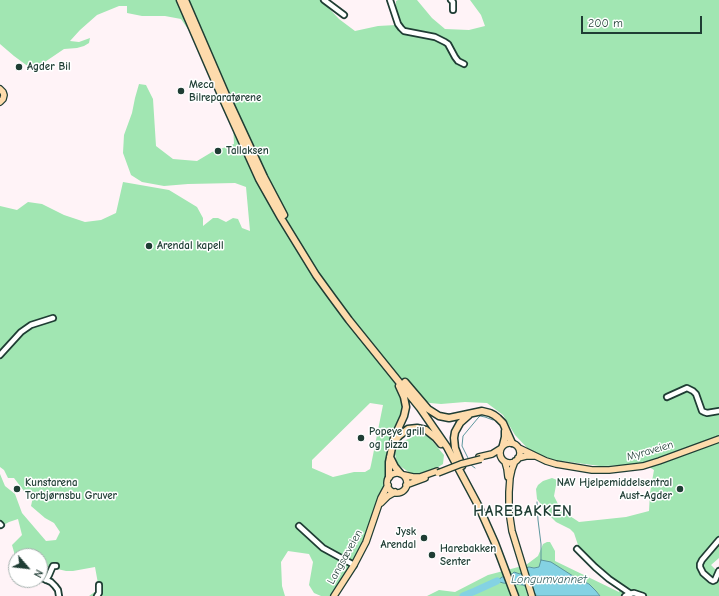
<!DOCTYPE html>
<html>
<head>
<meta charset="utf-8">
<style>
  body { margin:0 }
  #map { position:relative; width:719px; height:596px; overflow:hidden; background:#fff3f7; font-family:"Comic Neue",sans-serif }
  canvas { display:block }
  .north { position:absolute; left:8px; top:548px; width:40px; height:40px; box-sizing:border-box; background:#fff; border:1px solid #a5b1ae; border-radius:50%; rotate:118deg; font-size:11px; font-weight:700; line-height:16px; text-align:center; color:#1f3d34 }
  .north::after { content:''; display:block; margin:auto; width:14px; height:18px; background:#1f3d34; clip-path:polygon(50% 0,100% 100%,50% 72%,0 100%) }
  .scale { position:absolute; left:581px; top:16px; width:121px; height:18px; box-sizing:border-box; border:2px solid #1f3d34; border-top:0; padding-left:5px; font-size:12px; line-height:14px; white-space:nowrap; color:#1f3d34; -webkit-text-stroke:3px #fff; paint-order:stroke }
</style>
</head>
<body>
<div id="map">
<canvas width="719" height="596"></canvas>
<div class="north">N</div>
<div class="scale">200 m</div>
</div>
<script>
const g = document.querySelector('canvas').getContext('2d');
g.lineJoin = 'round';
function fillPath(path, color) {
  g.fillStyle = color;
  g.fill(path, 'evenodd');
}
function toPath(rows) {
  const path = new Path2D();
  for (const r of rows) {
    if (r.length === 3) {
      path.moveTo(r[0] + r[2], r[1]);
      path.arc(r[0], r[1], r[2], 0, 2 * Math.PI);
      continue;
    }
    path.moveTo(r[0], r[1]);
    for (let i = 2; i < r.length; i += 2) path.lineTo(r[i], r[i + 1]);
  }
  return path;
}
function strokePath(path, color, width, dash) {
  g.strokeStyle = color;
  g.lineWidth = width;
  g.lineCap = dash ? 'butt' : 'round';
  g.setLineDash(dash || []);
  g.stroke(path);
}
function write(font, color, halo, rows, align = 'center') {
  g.font = font + ' "Comic Neue",sans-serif';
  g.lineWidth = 3;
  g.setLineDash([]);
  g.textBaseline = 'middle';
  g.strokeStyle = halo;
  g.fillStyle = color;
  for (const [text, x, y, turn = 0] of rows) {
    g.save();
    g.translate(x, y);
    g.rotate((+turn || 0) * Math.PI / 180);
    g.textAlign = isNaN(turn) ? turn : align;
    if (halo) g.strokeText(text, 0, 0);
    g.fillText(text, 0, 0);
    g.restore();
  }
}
fillPath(toPath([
  [0,0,321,0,339,19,355,31,378,26,396,25,396,1,398,0,417,0,432,18,445,29,469,30,485,26,481,15,470,0,719,0,719,558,711,565,715,569,719,569,719,596,600,596,596,591,589,584,581,579,573,576,539,567,534,568,529,567,520,574,513,574,502,577,503,583,523,585,532,590,537,596,427,596,439,590,455,592,488,575,526,565,538,556,543,544,547,542,550,542,555,551,555,561,619,592,620,587,601,573,579,548,574,533,570,529,556,522,548,514,537,499,536,489,538,485,543,481,552,478,557,480,554,496,561,510,579,522,626,517,649,511,650,493,654,470,646,465,600,466,554,460,531,452,515,435,503,415,487,403,465,402,441,404,430,403,409,393,403,414,387,449,388,469,385,488,360,547,333,596,321,596,314,593,309,585,313,562,309,554,288,551,281,562,282,586,285,596,89,596,99,589,95,567,73,571,66,571,49,567,40,563,40,556,16,556,16,559,12,545,22,535,18,519,9,522,0,527,0,474,5,486,15,494,22,513,46,541,56,540,60,532,54,523,45,518,31,506,33,497,27,495,14,478,8,478,4,470,0,467,0,206,17,210,28,202,42,204,64,215,85,222,101,220,116,213,123,182,169,190,197,207,203,218,203,226,213,218,218,218,226,222,233,218,238,219,242,228,250,231,246,187,235,183,188,184,164,186,142,182,131,175,123,153,124,135,132,113,135,98,139,84,146,85,153,99,156,146,173,159,197,161,212,152,234,144,233,123,194,38,181,19,165,16,142,16,127,13,127,6,119,6,97,15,80,30,70,41,79,42,90,38,89,43,84,46,77,48,64,49,33,70,14,56,0,44],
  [370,403,383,405,371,465,370,469,365,472,354,472,333,477,312,468,312,460],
  [420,433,429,437,444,455,443,464,432,471,413,475,397,464,395,454,398,444]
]), '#a1e6b2');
const water = toPath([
  [541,560,551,562,573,576,589,584,596,591,600,596,537,596,532,590,523,585,503,583,497,581,502,577,512,574,514,572,520,574,526,568,529,567,534,568,539,567,541,560]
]);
fillPath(water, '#84d2e3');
strokePath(water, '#5c969d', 1);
strokePath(toPath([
  [469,460,462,446,463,436,478,418,480,416,485,417,493,420],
  [471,465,475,468],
  [537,502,538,520,541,544,541,560]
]), '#5c969d', 1);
strokePath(toPath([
  [463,596,475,591,497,581]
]), '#84d2e3', 7);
const minor = toPath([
  [324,0,344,15],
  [390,0,398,24,401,28,404,31,435,37,445,42,448,44,455,57,458,61,464,64],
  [451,0,453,2,453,10],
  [0,355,21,332,31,325,53,318],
  [667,397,687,388,693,391,696,394,702,411,704,412,707,413,719,411],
  [0,524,1,525],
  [299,526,323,548,354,565],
  [719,540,702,560,700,564,700,567,703,573,711,580,713,581,715,580,719,571],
  [577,549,595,567,609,579,631,594],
  [40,577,51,582,55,586,58,590,59,596],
  [46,580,49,575,52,568,53,566,56,566],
  [97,596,99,593,99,585],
  [625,596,628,594,634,593,643,596]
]);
const major = toPath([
  [0,89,3,92,4,95,3,99,0,102],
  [510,453,10],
  [519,448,546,461,556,464,592,470,609,470,643,466,659,461,719,439],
  [479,457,492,454,500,449],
  [518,458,526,456,535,456],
  [515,461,512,469,510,478,509,492,509,511,512,531,532,596],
  [505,462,507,469,508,477],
  [397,483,10],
  [404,475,413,477,420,477,437,471],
  [406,485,425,478],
  [381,503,388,496,395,492],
  [334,596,354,565,366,542,381,498,388,485]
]);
const highway = toPath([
  [180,0,222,97,259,179,281,218,316,275,332,297,349,320,420,408,447,447,478,505,495,543,515,596],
  [185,0,226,95,264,177,284,215],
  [405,382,428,409,439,416,449,418,482,411,490,413,494,415,498,418,503,423,512,443],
  [395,441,399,436,408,429,417,428,426,430,436,438,441,444],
  [503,445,505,437,505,431],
  [390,457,395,467,400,473],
  [462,466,455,448,454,438,455,432,460,423,469,415],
  [389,477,389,462,394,438,404,416,406,407,404,397,399,386]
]);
strokePath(minor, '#1f3d34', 8);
strokePath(major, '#1f3d34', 8);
strokePath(highway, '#1f3d34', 9);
strokePath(minor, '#fff', 4.5);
strokePath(major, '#fddbac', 5.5);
strokePath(highway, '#fddbac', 6);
const majorBridge = toPath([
  [438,473,461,464,481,459]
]);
strokePath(majorBridge, '#1f3d34', 8, []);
strokePath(majorBridge, '#fddbac', 5.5);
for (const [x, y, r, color] of [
  [19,67,4,"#1f3d34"],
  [181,91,4,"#1f3d34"],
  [218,151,4,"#1f3d34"],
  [149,246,4,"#1f3d34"],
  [361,438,4,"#1f3d34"],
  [17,489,4,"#1f3d34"],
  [680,489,4,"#1f3d34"],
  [424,538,4,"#1f3d34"],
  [432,555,4,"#1f3d34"]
]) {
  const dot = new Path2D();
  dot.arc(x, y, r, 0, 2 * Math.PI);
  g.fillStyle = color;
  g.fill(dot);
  strokePath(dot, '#fff', 1.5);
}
write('bold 11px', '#1f3d34', '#fff', [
  ["Agder Bil",27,67],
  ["Meca",189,85],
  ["Bilreparatørene",189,98],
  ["Tallaksen",226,151],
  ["Arendal kapell",157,246],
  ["Popeye grill",369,432],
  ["og pizza",369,445],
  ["Kunstarena",25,483],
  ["Torbjørnsbu Gruver",25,496],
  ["NAV Hjelpemiddelsentral",672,483,"right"],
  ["Aust-Agder",672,496,"right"],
  ["Jysk",416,532,"right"],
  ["Arendal",416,545,"right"],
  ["Harebakken",440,549],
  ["Senter",440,562]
], 'left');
write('11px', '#1f3d34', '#fff', [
  ["Myraveien",650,451,-16],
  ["Langsæveien",345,557,-61]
]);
write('italic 12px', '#386260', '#fff', [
  ["Longumvannet",549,580]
]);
g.letterSpacing = '1px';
write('bold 15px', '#1f3d34', '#fff', [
  ["HAREBAKKEN",523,512]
]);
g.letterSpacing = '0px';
</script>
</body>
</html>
